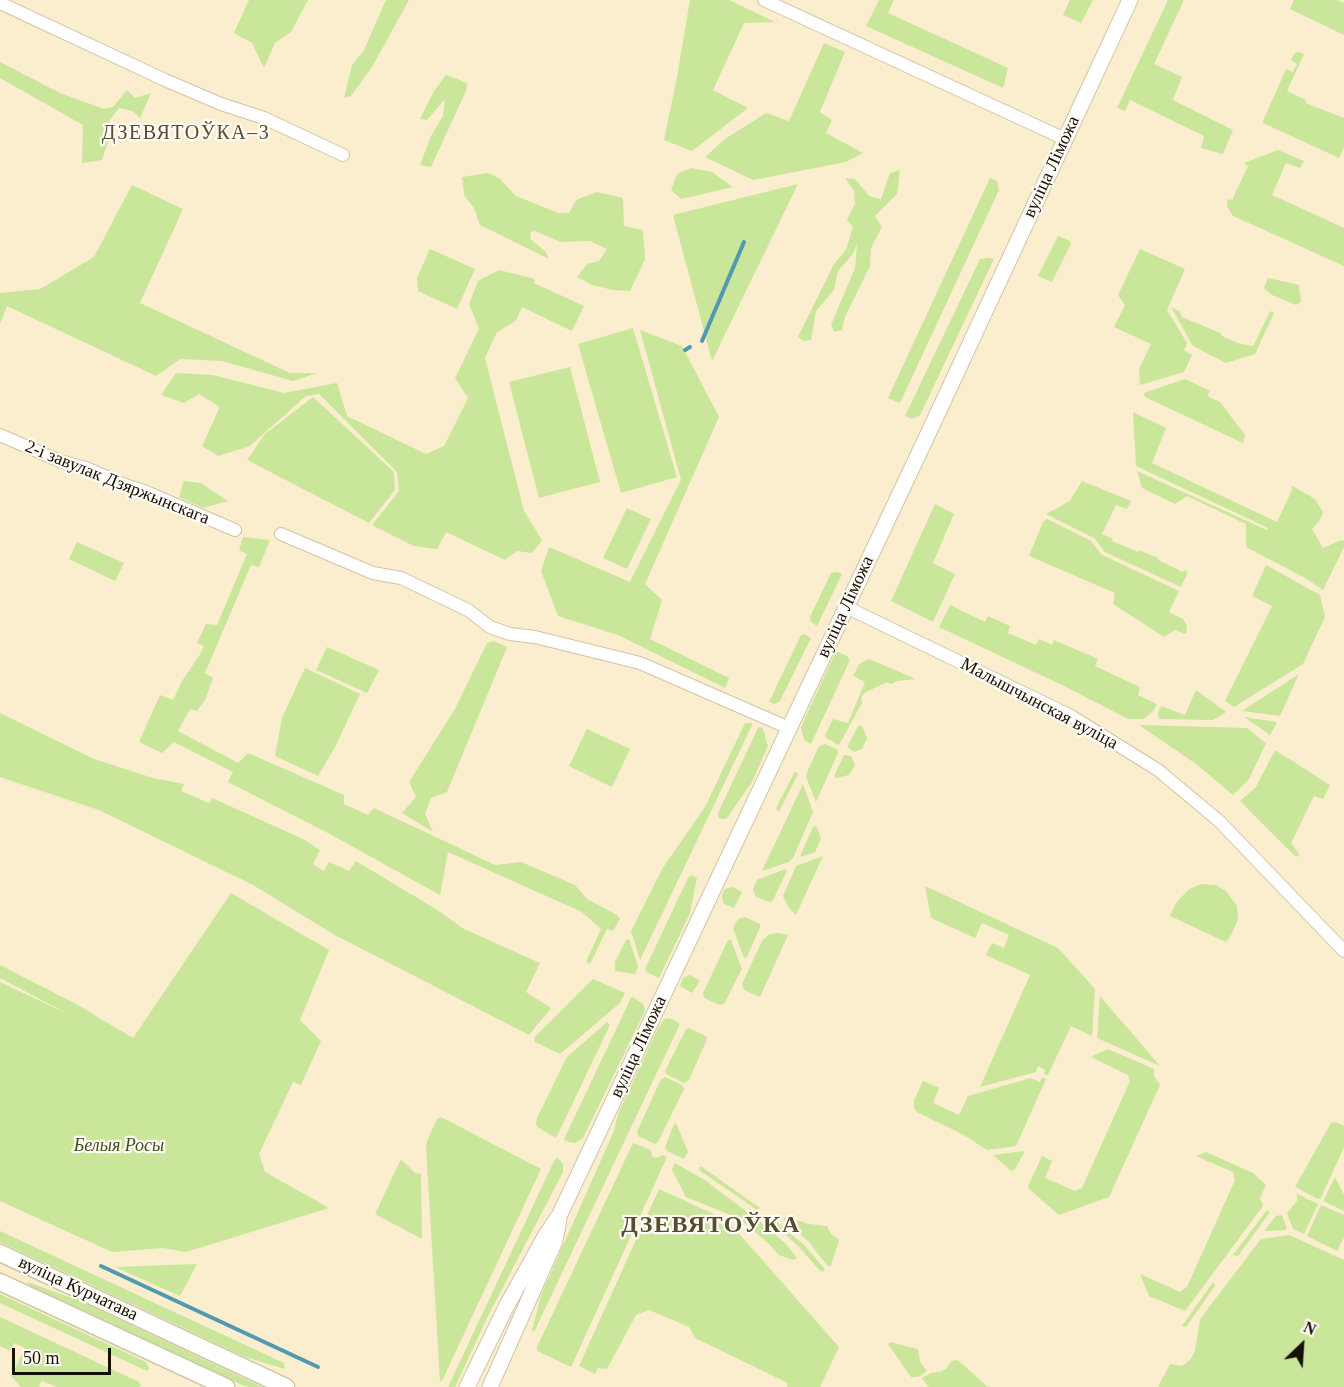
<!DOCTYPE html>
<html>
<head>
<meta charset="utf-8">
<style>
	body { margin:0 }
	#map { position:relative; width:1344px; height:1387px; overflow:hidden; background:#faeece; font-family:"Times New Roman",serif }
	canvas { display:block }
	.north { position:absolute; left:1272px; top:1315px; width:60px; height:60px; -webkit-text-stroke:4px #fefcf5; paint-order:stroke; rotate:25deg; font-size:16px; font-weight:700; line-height:24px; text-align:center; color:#161106 }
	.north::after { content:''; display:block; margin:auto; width:21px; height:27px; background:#161106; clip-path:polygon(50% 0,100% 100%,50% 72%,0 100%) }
	.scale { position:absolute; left:12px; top:1348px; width:99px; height:27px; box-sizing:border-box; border:3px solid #161106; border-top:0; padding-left:8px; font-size:18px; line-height:21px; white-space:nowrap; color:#161106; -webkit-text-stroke:4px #fefcf5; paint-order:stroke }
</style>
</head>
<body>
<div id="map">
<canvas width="1344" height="1387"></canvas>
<div class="north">N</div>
<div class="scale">50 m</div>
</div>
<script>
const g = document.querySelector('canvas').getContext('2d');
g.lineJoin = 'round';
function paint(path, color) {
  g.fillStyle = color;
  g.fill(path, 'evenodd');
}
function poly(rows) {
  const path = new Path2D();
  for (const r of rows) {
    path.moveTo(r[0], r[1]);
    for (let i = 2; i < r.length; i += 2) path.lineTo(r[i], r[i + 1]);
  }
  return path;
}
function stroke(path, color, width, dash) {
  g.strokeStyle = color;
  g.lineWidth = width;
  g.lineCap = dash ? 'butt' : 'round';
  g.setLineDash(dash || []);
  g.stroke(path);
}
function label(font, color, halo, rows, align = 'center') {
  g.font = font + ' "Times New Roman",serif';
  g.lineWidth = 4.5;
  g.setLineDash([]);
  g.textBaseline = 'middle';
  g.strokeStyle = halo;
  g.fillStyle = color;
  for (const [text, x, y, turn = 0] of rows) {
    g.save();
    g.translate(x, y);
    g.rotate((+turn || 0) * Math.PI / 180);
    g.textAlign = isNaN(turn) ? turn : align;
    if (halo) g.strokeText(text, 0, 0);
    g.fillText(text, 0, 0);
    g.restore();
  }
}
const green = poly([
	[249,0,308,0,291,32,275,43,264,68,252,43,234,33],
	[386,0,409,0,372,67,351,96,344,98,352,65,364,50],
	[690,0,729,0,775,22,744,23,713,90,748,108,692,151,664,140,677,77],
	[879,0,894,0,888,13,1008,68,1003,88,866,26],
	[1070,0,1093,0,1081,23,1063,15],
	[1168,0,1184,0,1154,64,1182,77,1173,100,1233,130,1223,154,1201,148,1204,136,1130,100,1125,111,1117,108],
	[1294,0,1338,0,1344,3,1344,35,1290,9],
	[824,43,845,52,820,112,832,120,826,133,863,153,846,162,753,180,705,157,725,139,766,113,789,121],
	[1298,52,1304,54,1287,91,1306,100,1305,103,1344,118,1344,147,1339,158,1263,123,1263,121,1286,69,1293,72,1297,64,1291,60,1295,53],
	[0,62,60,93,104,109,113,107,127,90,135,98,151,93,140,118,133,111,119,108,109,121,116,136,108,142,102,160,82,163,83,125,0,78],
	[446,75,467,83,466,91,431,167,420,165,431,136,443,116,445,99,427,120,420,119,434,91],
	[1278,150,1304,161,1300,168,1286,163,1272,195,1344,228,1344,266,1233,216,1227,206,1228,199,1232,200,1248,166,1244,163],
	[691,168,712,172,733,187,681,199,671,190,677,174],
	[900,170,897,194,875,216,882,227,871,248,870,266,845,317,842,330,834,332,831,325,855,268,857,244,853,254,838,271,834,290,816,311,811,340,804,341,798,337,834,264,846,250,853,227,847,220,855,204,854,191,845,178,855,179,869,196,881,199,890,173],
	[488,173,500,179,516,196,558,213,569,213,576,200,597,192,623,198,624,226,643,230,645,259,630,291,613,290,592,285,577,277,587,264,599,261,607,249,590,241,561,242,535,231,531,232,530,239,546,252,549,259,480,225,474,208,464,195,462,177],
	[990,178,997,181,999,190,900,403,888,398],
	[798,184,712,361,673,215],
	[132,185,183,209,140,303,290,373,317,373,293,381,222,361,180,359,156,376,7,306,0,324,0,293,40,289,94,257],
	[1058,236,1070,241,1071,244,1052,282,1038,276],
	[430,249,475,269,457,309,418,291,417,278],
	[1140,249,1185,269,1167,310,1187,343,1184,350,1192,355,1184,372,1140,385,1139,369,1151,344,1114,327,1125,305,1118,295],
	[989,258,994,259,920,415,912,419,905,416,980,259],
	[499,270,535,279,534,283,584,306,572,331,522,307,516,321,497,332,485,358,524,511,542,540,532,553,517,551,505,560,446,532,437,549,414,546,372,525,399,491,397,472,319,394,306,396,250,446,218,456,202,446,220,407,199,394,184,403,161,395,176,373,213,375,284,393,337,383,347,416,426,454,444,446,468,398,455,378,479,329,469,304,478,281],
	[1268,278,1299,285,1301,302,1296,305,1272,295,1264,288],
	[1171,307,1180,312,1182,317,1220,333,1222,336,1237,343,1252,346,1254,345,1270,311,1274,313,1255,354,1226,363,1193,346],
	[633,328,677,477,621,493,578,344],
	[640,330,682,346,719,417,645,584,662,600,650,639,729,678,725,688,618,635,558,616,541,571,549,547,630,582,681,480],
	[570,367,600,482,539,498,509,382],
	[1185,379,1210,391,1207,396,1220,402,1245,435,1243,443,1145,397,1144,393],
	[313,397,394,472,395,490,369,523,247,460,265,434],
	[1133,412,1166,428,1152,463,1277,522,1292,490,1291,485,1315,499,1323,512,1320,520,1312,529,1323,548,1342,540,1344,541,1344,547,1323,590,1307,579,1246,547,1246,524,1187,496,1175,504,1142,488,1137,471,1267,530,1268,528,1136,466],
	[184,481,201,483,228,501,203,508,179,497],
	[1082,481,1131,501,1127,509,1116,505,1102,534,1113,539,1112,541,1138,552,1139,550,1158,558,1158,560,1183,572,1184,570,1188,572,1181,587,1105,552,1094,538,1046,514,1070,501],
	[935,504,954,514,933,563,955,574,933,622,891,601],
	[627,508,651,519,627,569,603,558],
	[1047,519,1091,541,1102,555,1179,591,1169,612,1183,619,1187,626,1186,634,1175,630,1164,637,1113,604,1115,593,1029,556,1043,522],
	[243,537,270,540,259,567,251,565,205,673,213,678,205,700,197,711,190,709,178,731,238,763,248,753,344,795,344,804,368,815,374,808,495,865,521,862,575,885,587,899,617,915,620,919,613,931,607,929,590,964,586,962,601,929,582,912,448,852,440,895,326,832,228,782,233,772,174,742,162,753,139,742,160,695,173,700,182,681,199,656,204,646,197,643,206,624,217,625,247,554,239,550],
	[77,542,124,563,115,581,69,559],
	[1266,565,1320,595,1325,617,1303,664,1234,707,1225,701,1272,606,1252,596],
	[838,572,842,574,817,626,811,622,810,617,831,573],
	[950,605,985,622,988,616,1010,626,1008,633,1036,645,1039,639,1052,645,1054,640,1098,659,1095,666,1140,687,1138,695,1157,704,1153,711,1144,719,1128,719,1064,686,939,627],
	[804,634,811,638,780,701,775,704,769,702,801,635],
	[494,641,507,647,447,792,431,798,425,814,433,832,402,813,416,797,409,782,455,709,487,643],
	[327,647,379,670,367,693,316,670],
	[836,651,847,656,850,660,811,744,804,740,801,727],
	[869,659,916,679,897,681,891,684,887,682,864,693,861,698,862,703,839,745,826,738,825,735,833,719,848,723,865,682,853,676,859,664],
	[305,668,360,694,335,747,318,776,275,756,282,718],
	[1299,674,1280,716,1242,711],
	[1196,690,1226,712,1213,720,1159,719,1158,713,1161,706,1185,715],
	[0,713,94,759,153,778,184,784,181,791,209,803,212,798,305,840,320,850,313,864,324,871,329,862,349,871,356,861,439,911,462,928,540,963,526,992,551,1008,529,1035,333,934,253,885,99,810,0,777],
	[1244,717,1277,722,1270,735],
	[745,723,753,723,640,960,631,931,662,869,705,807],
	[1139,725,1247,728,1266,743,1249,779,1233,795,1196,764],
	[858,726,862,726,867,738,862,749,854,752,847,747],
	[760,727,763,729,768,746,752,782,727,818,723,819,719,818,718,813,758,728],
	[587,729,630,749,612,787,569,766],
	[825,744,838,750,838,753,816,802,806,777,807,772,819,746],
	[1275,750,1330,785,1323,799,1314,796,1291,843,1300,855,1296,857,1240,801,1256,787],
	[844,755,851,756,855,765,849,775,836,778,834,776],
	[795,771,798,774,779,812,776,808],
	[803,784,813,812,793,858,789,862,762,871],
	[816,826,821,838,815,852,801,857,800,856,813,827],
	[823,856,796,915,788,907,783,896,796,866],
	[785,869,787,871,773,900,770,902,756,897,753,889,757,880],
	[692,875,697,878,690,913,659,978,647,972,645,969,688,878],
	[1202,884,1216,885,1226,891,1237,906,1238,920,1231,935,1226,942,1170,916,1176,903,1189,889],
	[925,886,1058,948,1095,989,1092,1036,1071,1026,1048,1075,1044,1074,1045,1070,1038,1066,1036,1072,980,1087,1030,975,986,955,992,943,1004,948,1009,935,982,923,975,938,931,918],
	[733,887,742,892,734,908,723,903,722,895,725,889],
	[231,893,329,950,300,1020,321,1041,301,1085,293,1082,259,1154,265,1172,329,1208,186,1252,163,1248,112,1252,0,1201,0,982,70,1015,0,978,0,965,76,1004,133,1038],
	[745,917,760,924,760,927,747,957,744,958,733,928,738,919],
	[778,933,788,935,760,997,744,990,742,984,762,941,769,934],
	[629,939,638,966,635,974,615,971,615,962,626,940],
	[728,940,731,940,742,969,724,1004,720,1005,704,998,703,993],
	[689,975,700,980,692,993,680,986,683,978],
	[593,979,625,993,620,1003,560,1054,535,1042,534,1038],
	[1100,996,1160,1066,1097,1038],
	[633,997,643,1004,645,1011,583,1138,575,1143,565,1141,564,1139,631,998],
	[670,1018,680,1024,534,1332,532,1331,541,1295,614,1131,618,1114,658,1028,664,1019],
	[607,1022,610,1025,556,1138,539,1128,536,1124,537,1118,567,1057],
	[689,1028,706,1036,707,1039,689,1080,684,1083,666,1074,665,1071,686,1029],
	[1108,1049,1154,1069,1154,1076,1160,1085,1109,1197,1059,1215,1029,1189,1028,1186,1042,1156,1052,1161,1045,1178,1075,1191,1082,1188,1130,1081,1128,1075,1091,1057],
	[665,1077,682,1085,684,1089,658,1142,655,1144,638,1136,637,1132,661,1079],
	[1042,1077,1046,1079,1016,1146,987,1150,964,1135,917,1112,914,1108,914,1100,923,1081,939,1088,933,1103,959,1115,968,1096,1031,1078,1040,1082],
	[441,1117,541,1169,442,1381,440,1381,426,1147,427,1141,437,1119],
	[1336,1122,1344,1126,1344,1147,1321,1198,1318,1199,1295,1187,1331,1123],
	[676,1123,688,1152,684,1159,667,1151,665,1147,674,1124],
	[633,1143,651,1150,652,1157,656,1158,663,1155,667,1157,571,1367,537,1351,537,1347],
	[1025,1151,1015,1169,1011,1171,993,1155],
	[1206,1152,1253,1173,1266,1185,1260,1198,1263,1206,1185,1311,1149,1296,1140,1274,1180,1292,1187,1287,1235,1180,1233,1172,1196,1156],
	[558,1158,563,1164,563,1172,488,1316,455,1387,448,1387,555,1159],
	[401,1159,415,1173,421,1174,422,1239,375,1214],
	[675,1163,706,1181,763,1224,787,1245,797,1258,793,1260,779,1255,768,1243,740,1219,686,1197,672,1170],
	[700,1167,702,1167,760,1208,757,1210,699,1170],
	[1335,1177,1344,1195,1344,1211,1323,1201],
	[659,1189,727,1220,839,1347,820,1387,787,1387,788,1383,695,1338,689,1327,649,1310,636,1315,607,1369,598,1368,595,1374,579,1366],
	[1297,1194,1318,1204,1304,1234,1293,1229,1287,1213,1297,1201],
	[1321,1205,1344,1215,1344,1237,1337,1251,1307,1236],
	[1267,1210,1270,1212,1238,1256,1233,1255],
	[1282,1215,1287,1229,1285,1230,1264,1231,1276,1216],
	[787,1217,809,1224,827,1226,831,1234,839,1240,831,1266,828,1266,807,1240,784,1220,784,1218],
	[777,1222,803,1244,825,1269,824,1271,821,1272,800,1248,775,1225],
	[0,1231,284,1363,285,1369,245,1357,0,1242],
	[1289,1235,1344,1260,1344,1387,1158,1387,1170,1364,1182,1366,1190,1360,1195,1351,1200,1319,1261,1239],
	[197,1264,180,1296,115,1267],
	[28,1282,80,1301,262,1387,249,1387,240,1384,27,1285],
	[1213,1282,1215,1286,1186,1327,1182,1326],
	[0,1294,146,1362,149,1368,147,1371,0,1303],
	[0,1317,139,1382,141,1385,139,1387,57,1387,42,1381,38,1387,21,1387,11,1376,25,1348,14,1343,10,1351,0,1346],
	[890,1342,918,1349,920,1362,927,1371,918,1377,911,1377,888,1344],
	[957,1360,961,1363,988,1387,929,1387,923,1380,922,1378,931,1373,940,1372,946,1369,952,1361]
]);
const stream = poly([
	[702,341,744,242],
	[685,350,690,347],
	[101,1266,318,1367]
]);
const minor = poly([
	[764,0,1065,139],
	[0,3,165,80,221,104,264,118,343,155],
	[0,435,60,461,86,468,125,485,144,491,235,530],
	[281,534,373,573,401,578,468,610,490,627,510,634,535,637,640,663,789,728],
	[846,607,1071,716,1158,770,1219,821,1344,951]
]);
const tertiary = poly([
	[467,1387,506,1307,546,1235,560,1214,928,434,1130,0],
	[490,1387,555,1241,559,1219]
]);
const secondary = poly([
	[0,1253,286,1387],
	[0,1282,226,1387]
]);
const streetNames = [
	["вуліца Ліможа",1052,167,-65],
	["2-і завулак Дзяржынскага",117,483,22],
	["вуліца Ліможа",846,607,-65],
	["Малышчынская вуліца",1039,704,28],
	["вуліца Ліможа",639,1047,-65],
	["вуліца Курчатава",78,1289,25]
];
const parkNames = [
	["Белыя Росы",119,1146]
];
const neighbourhoodNames = [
	["ДЗЕВЯТОЎКА–3",186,134]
];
const districtNames = [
	["ДЗЕВЯТОЎКА",711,1226]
];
paint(green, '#c9e69b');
stroke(stream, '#5199b1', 4);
stroke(minor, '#d0c5a5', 14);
stroke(tertiary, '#d0c5a5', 17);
stroke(secondary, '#d0c5a5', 19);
stroke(minor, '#fff', 12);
stroke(tertiary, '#fff', 15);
stroke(secondary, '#fff', 16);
label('18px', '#161106', '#fefcf5', streetNames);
label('italic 18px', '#3c4f16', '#fefcf5', parkNames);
g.letterSpacing = '1.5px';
label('20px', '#564c30', '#fefcf5', neighbourhoodNames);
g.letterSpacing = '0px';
g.letterSpacing = '1.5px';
label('bold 24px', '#564c30', '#fefcf5', districtNames);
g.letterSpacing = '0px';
</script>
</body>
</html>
